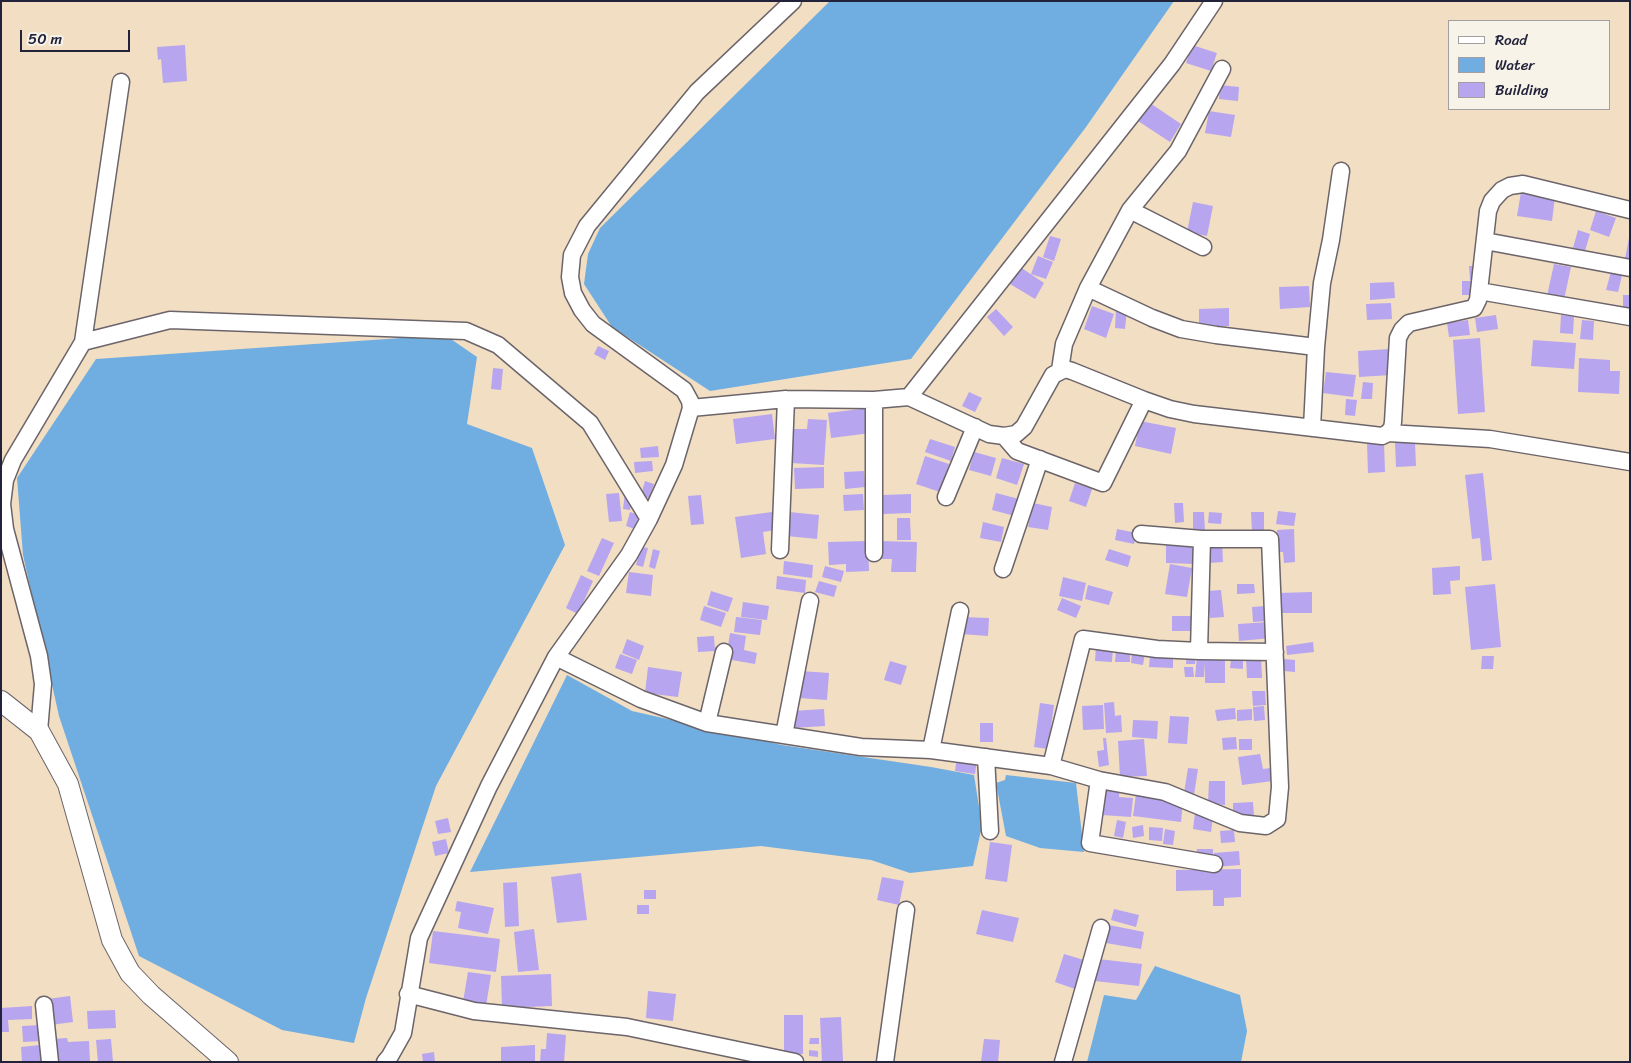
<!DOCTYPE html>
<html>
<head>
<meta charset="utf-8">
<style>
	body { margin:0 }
	#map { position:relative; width:1631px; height:1063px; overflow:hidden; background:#f2dec2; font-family:Sriracha,sans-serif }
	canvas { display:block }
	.frame { position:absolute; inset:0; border:2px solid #22223b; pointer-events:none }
	.legend { position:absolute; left:1448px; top:20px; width:162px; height:90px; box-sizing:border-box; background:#f7f3e8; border:1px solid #a29fa3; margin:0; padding:6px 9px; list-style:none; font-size:15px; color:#22223b }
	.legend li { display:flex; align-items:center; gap:10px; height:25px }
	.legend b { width:25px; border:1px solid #a29fa3 }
	.scale { position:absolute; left:20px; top:30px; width:110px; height:22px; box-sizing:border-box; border:2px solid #22223b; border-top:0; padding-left:6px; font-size:15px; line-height:18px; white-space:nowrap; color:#22223b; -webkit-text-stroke:4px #f7f3e8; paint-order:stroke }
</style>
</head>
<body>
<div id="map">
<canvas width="1631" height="1063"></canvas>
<div class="frame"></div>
<ul class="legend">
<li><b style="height:6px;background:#fff"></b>Road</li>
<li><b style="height:14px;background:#70aee2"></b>Water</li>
<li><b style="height:14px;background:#b7a5ef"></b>Building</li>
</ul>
<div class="scale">50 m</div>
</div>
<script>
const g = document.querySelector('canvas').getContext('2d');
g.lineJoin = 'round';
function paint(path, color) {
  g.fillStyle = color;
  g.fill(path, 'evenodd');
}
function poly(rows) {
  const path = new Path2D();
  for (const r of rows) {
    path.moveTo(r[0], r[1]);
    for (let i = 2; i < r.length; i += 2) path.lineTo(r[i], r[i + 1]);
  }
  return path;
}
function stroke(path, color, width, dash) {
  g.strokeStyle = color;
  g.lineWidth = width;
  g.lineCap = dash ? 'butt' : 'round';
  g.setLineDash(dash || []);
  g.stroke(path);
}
const water = poly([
	[830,1,1174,1,1086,127,911,359,710,391,612,327,584,284,588,254,600,228],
	[445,335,477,357,467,424,532,448,565,545,436,786,366,998,354,1043,282,1030,139,956,59,716,23,555,17,478,96,359],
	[567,675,632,711,782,745,931,767,974,775,982,826,973,866,910,873,871,860,761,846,470,872],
	[1006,775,1076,783,1084,852,1040,848,1006,836,996,783,1005,780],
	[1155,966,1240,995,1247,1031,1241,1062,1087,1062,1104,995,1136,1000]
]);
const building = poly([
	[185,45,187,81,163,83,161,59,158,60,157,47],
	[1192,45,1217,53,1211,71,1186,63],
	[1220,85,1239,87,1238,101,1219,99],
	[1147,101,1181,124,1170,142,1135,119],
	[1209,111,1235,115,1231,137,1205,133],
	[1521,192,1555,197,1552,221,1517,216],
	[1193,202,1213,206,1207,236,1187,232],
	[1596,211,1616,218,1609,237,1590,230],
	[1578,230,1590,234,1585,251,1573,248],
	[1050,236,1061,239,1054,261,1043,257],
	[1629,238,1630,238,1630,260,1625,259],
	[1038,256,1053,262,1046,279,1031,274],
	[1554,264,1571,267,1564,300,1547,296],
	[1469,266,1480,266,1480,280,1470,280],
	[1020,267,1044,283,1035,299,1010,284],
	[1612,268,1623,271,1618,292,1606,290],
	[1462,281,1472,281,1472,295,1462,295],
	[1394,282,1395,298,1370,300,1370,283],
	[1309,286,1310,307,1280,309,1279,287],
	[1623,295,1630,295,1630,313,1623,313],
	[1391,303,1392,319,1367,320,1366,304],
	[1092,306,1114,314,1106,338,1084,329],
	[1229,308,1229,326,1199,327,1199,309],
	[996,309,1013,327,1004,336,987,317],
	[1116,309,1127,310,1125,329,1115,328],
	[1496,315,1498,329,1477,332,1475,318],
	[1561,315,1574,316,1573,334,1560,333],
	[1468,320,1470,335,1449,337,1447,323],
	[1582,320,1594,321,1593,340,1580,339],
	[1480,338,1485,412,1458,414,1453,340],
	[1533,340,1576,343,1574,369,1531,366],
	[598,346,609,351,605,360,594,354],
	[1390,349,1391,375,1359,377,1358,351],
	[1579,358,1610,360,1610,371,1620,371,1619,394,1578,392],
	[493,368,503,369,501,390,491,389],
	[1326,372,1356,375,1353,397,1323,393],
	[1363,382,1373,383,1372,399,1361,399],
	[969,392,982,398,975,412,962,406],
	[1346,399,1357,400,1355,416,1345,415],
	[868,408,871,433,831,438,828,413],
	[772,414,775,439,736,444,733,419],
	[808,419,827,420,824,465,791,463,794,429,807,429],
	[1140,421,1176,428,1171,454,1135,446],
	[930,439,955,447,951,461,925,452],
	[1384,442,1385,472,1368,473,1367,443],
	[1395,442,1415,442,1416,466,1396,467],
	[658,446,659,457,641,458,640,448],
	[974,452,996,458,991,476,969,470],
	[925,456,949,464,940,492,916,484],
	[1002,458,1024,464,1017,485,996,478],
	[652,461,653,471,635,473,634,462],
	[824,467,824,488,795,489,794,468],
	[864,471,865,487,845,489,844,472],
	[1483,473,1492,560,1482,561,1480,538,1472,539,1465,475],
	[645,481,654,484,649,498,641,495],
	[1075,483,1092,489,1086,507,1069,501],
	[619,493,622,521,609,522,606,494],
	[625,493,633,495,630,510,623,509],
	[996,493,1019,499,1015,516,992,510],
	[863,494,864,510,844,511,843,495],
	[911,494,911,513,883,514,883,495],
	[701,495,704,524,691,525,688,496],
	[1033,503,1052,507,1048,530,1028,527],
	[1174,503,1183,503,1184,522,1175,523],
	[1278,511,1296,513,1294,526,1276,524],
	[630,512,639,515,635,529,626,526],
	[772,512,775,530,763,532,766,554,741,558,735,517],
	[789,512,819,515,817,539,787,536],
	[1193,512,1204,512,1205,533,1193,533],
	[1209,512,1222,513,1221,524,1208,523],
	[1251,512,1264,512,1264,532,1252,532],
	[897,518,910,518,911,540,897,540],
	[983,522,1004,527,1001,542,980,538],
	[1117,529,1137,533,1134,544,1115,540],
	[1294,529,1295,562,1284,563,1283,552,1278,552,1277,530],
	[602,538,614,543,599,576,587,571],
	[1222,540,1223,562,1209,563,1208,541],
	[868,541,869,571,846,572,846,564,829,565,828,542],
	[879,541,917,542,916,572,891,572,892,559,878,559],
	[1166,542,1197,543,1196,564,1166,563],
	[641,547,648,548,643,567,636,565],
	[653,549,660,551,655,569,649,567],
	[1109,549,1131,556,1128,567,1105,560],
	[784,561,813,565,812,578,783,574],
	[1170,564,1192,568,1187,597,1165,594],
	[825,566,844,571,841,582,822,577],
	[1460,566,1460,580,1450,581,1451,594,1433,595,1432,568],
	[629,572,653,575,651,596,626,593],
	[581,575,593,581,578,614,566,608],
	[777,576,806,580,805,593,776,589],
	[1063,577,1086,583,1082,601,1059,596],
	[819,581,837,586,834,597,815,592],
	[1237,584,1254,584,1255,593,1237,594],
	[1495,584,1501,647,1471,650,1465,587],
	[1088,585,1113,592,1109,605,1085,599],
	[1221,590,1224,617,1210,618,1207,591],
	[711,591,733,598,728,612,707,605],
	[1312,592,1312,613,1280,613,1279,593],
	[1062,598,1081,606,1076,618,1057,610],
	[743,602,769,606,767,620,741,617],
	[704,606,726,613,721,627,700,620],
	[1266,606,1267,621,1253,622,1252,607],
	[1172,616,1194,616,1194,631,1172,631],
	[736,617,762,620,760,635,734,632],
	[963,617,989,618,988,636,961,634],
	[1270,622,1271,638,1239,641,1238,624],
	[730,633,746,636,744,650,757,653,755,664,726,659],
	[714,636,715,651,698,652,697,637],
	[627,639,644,646,639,660,622,653],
	[1313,642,1314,652,1287,655,1286,646],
	[1096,646,1113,647,1112,662,1095,661],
	[1116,649,1130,649,1130,662,1115,662],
	[1132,652,1145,653,1143,665,1131,663],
	[1187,652,1196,653,1195,664,1186,664],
	[620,654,637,660,632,674,615,668],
	[1150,656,1173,658,1173,668,1149,667],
	[1197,656,1225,657,1225,683,1205,683,1205,662,1204,677,1195,677],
	[1482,656,1494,656,1493,669,1481,669],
	[1261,657,1262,678,1247,678,1246,658],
	[1231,659,1243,660,1243,669,1230,668],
	[1284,659,1295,660,1295,672,1284,671],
	[890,661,907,666,901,685,884,680],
	[648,667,682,672,678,697,645,693],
	[1184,667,1193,667,1194,677,1185,677],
	[801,671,829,673,827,700,799,698],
	[1252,691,1265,691,1266,705,1253,706],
	[1114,702,1115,716,1121,715,1122,732,1106,733,1104,703],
	[1040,703,1054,705,1048,749,1034,747],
	[1103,705,1104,729,1083,730,1082,706],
	[1264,706,1265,720,1254,721,1253,707],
	[1235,708,1236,719,1217,721,1215,710],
	[824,709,825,726,793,728,792,711],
	[1252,709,1252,720,1237,721,1237,710],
	[1170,716,1189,717,1187,744,1168,743],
	[1133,720,1158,721,1157,739,1132,737],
	[980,723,993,723,993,742,980,742],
	[1236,737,1237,749,1223,750,1222,738],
	[1103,738,1106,738,1109,765,1099,767,1097,751,1104,750],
	[1144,739,1147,776,1120,777,1118,741],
	[1239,739,1252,739,1252,750,1239,750],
	[1260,754,1263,769,1271,768,1273,781,1242,785,1238,757],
	[957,757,977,760,975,774,955,771],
	[1188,768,1198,769,1194,795,1184,793],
	[1209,781,1225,781,1225,805,1208,804],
	[1105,785,1120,786,1119,797,1133,798,1131,817,1102,815],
	[1136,794,1183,801,1181,822,1133,816],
	[1253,802,1254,816,1233,817,1233,803],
	[1195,813,1213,816,1211,832,1193,829],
	[448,818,451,832,438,834,435,821],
	[1117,820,1126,822,1123,838,1114,836],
	[1143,825,1144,836,1133,838,1132,827],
	[1149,827,1163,828,1162,841,1149,840],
	[1165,829,1175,831,1173,845,1163,844],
	[1234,830,1235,842,1221,843,1220,831],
	[446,839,449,853,435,856,432,842],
	[990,842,1012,845,1007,882,985,879],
	[1197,849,1213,849,1213,867,1196,866],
	[1239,851,1240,865,1215,867,1214,853],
	[1241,869,1241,897,1224,898,1224,906,1213,906,1213,890,1176,891,1176,870],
	[581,873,587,920,557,923,551,877],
	[882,877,904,881,899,905,877,900],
	[517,882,519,926,505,927,503,883],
	[644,890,656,890,656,899,644,899],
	[457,901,494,908,488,934,458,928,461,912,455,911],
	[637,905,649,905,649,914,637,914],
	[1114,909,1139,915,1136,927,1111,920],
	[982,910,1019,918,1013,942,976,934],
	[1109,925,1144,932,1141,949,1106,943],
	[534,929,539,970,518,972,514,932],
	[433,931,500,939,496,972,429,963],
	[1064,954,1084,960,1075,989,1055,982],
	[1098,959,1142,964,1139,986,1095,981],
	[468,972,491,975,486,1006,463,1002],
	[551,974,552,1006,502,1008,501,976],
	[648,991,676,994,673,1021,646,1018],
	[70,996,73,1022,50,1025,47,999],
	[32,1006,32,1019,8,1020,9,1032,1,1032,1,1008],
	[115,1010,116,1028,88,1029,87,1011],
	[784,1015,803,1015,803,1054,784,1054],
	[841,1017,843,1061,822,1062,820,1018],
	[42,1025,42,1041,23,1042,22,1026],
	[547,1033,566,1035,564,1062,540,1062,541,1049,546,1049],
	[67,1038,68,1042,89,1041,90,1062,55,1062,53,1039],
	[810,1038,819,1038,819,1044,809,1044],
	[111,1039,113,1062,98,1062,96,1040],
	[984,1039,1000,1040,998,1062,981,1062],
	[40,1045,42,1062,22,1062,21,1047],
	[535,1045,535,1062,501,1062,501,1047],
	[809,1050,818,1051,818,1057,809,1056],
	[434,1052,435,1062,423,1062,422,1054]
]);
const minor = poly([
	[1130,210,1203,247],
	[1485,241,1630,268],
	[1088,288,1152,318,1181,329,1216,335,1316,347],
	[1479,291,1630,317],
	[83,342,170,320,466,331,498,345,590,423,649,519],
	[1060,370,1064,344,1088,288,1130,210,1178,151,1222,69],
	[909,397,1172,64,1214,1],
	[874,400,874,553],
	[691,408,786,399,874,400,909,397,989,434,1004,436,1016,434,1024,427,1053,375,1065,369,1072,371,1144,400,1170,409,1194,414,1382,436,1388,433,1392,428,1393,422,1398,338,1402,330,1409,323,1474,308,1478,300,1488,211,1492,201,1502,190,1510,186,1523,184,1630,210],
	[1312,428,1316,347,1322,283,1331,240,1341,171],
	[1388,433,1490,439,1630,462],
	[1004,436,1017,451,1103,483,1144,400],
	[946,497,975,427],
	[780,550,786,399],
	[1003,569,1040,459],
	[1199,651,1202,539],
	[556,657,641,699,707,723,861,747,931,750,1051,766,1083,639,1157,649,1199,651,1275,652],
	[707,723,724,652],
	[39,731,43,684,39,656,5,529,2,504,5,480,13,460,83,342,121,82],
	[784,735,810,601],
	[931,750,960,611],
	[986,757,990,831],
	[1051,766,1099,780,1165,792,1240,823,1266,826,1277,819,1280,787,1270,539,1202,539,1141,534],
	[1099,780,1090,843,1214,864],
	[408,994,474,1011,627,1027,795,1062],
	[44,1005,50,1062],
	[385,1062,390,1056,403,1033,419,938,489,786,556,657,629,555,649,519,674,465,691,408,690,401,684,390,593,324,582,310,573,293,570,277,572,255,587,226,697,92,793,1],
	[885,1062,906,910],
	[1063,1062,1101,928]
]);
const major = poly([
	[1,701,39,731,68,784,112,940,130,973,151,995,228,1062]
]);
paint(water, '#70aee2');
paint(building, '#b7a5ef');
stroke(minor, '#6b646a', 19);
stroke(major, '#6b646a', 22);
stroke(minor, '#fff', 16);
stroke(major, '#fff', 20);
</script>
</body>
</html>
